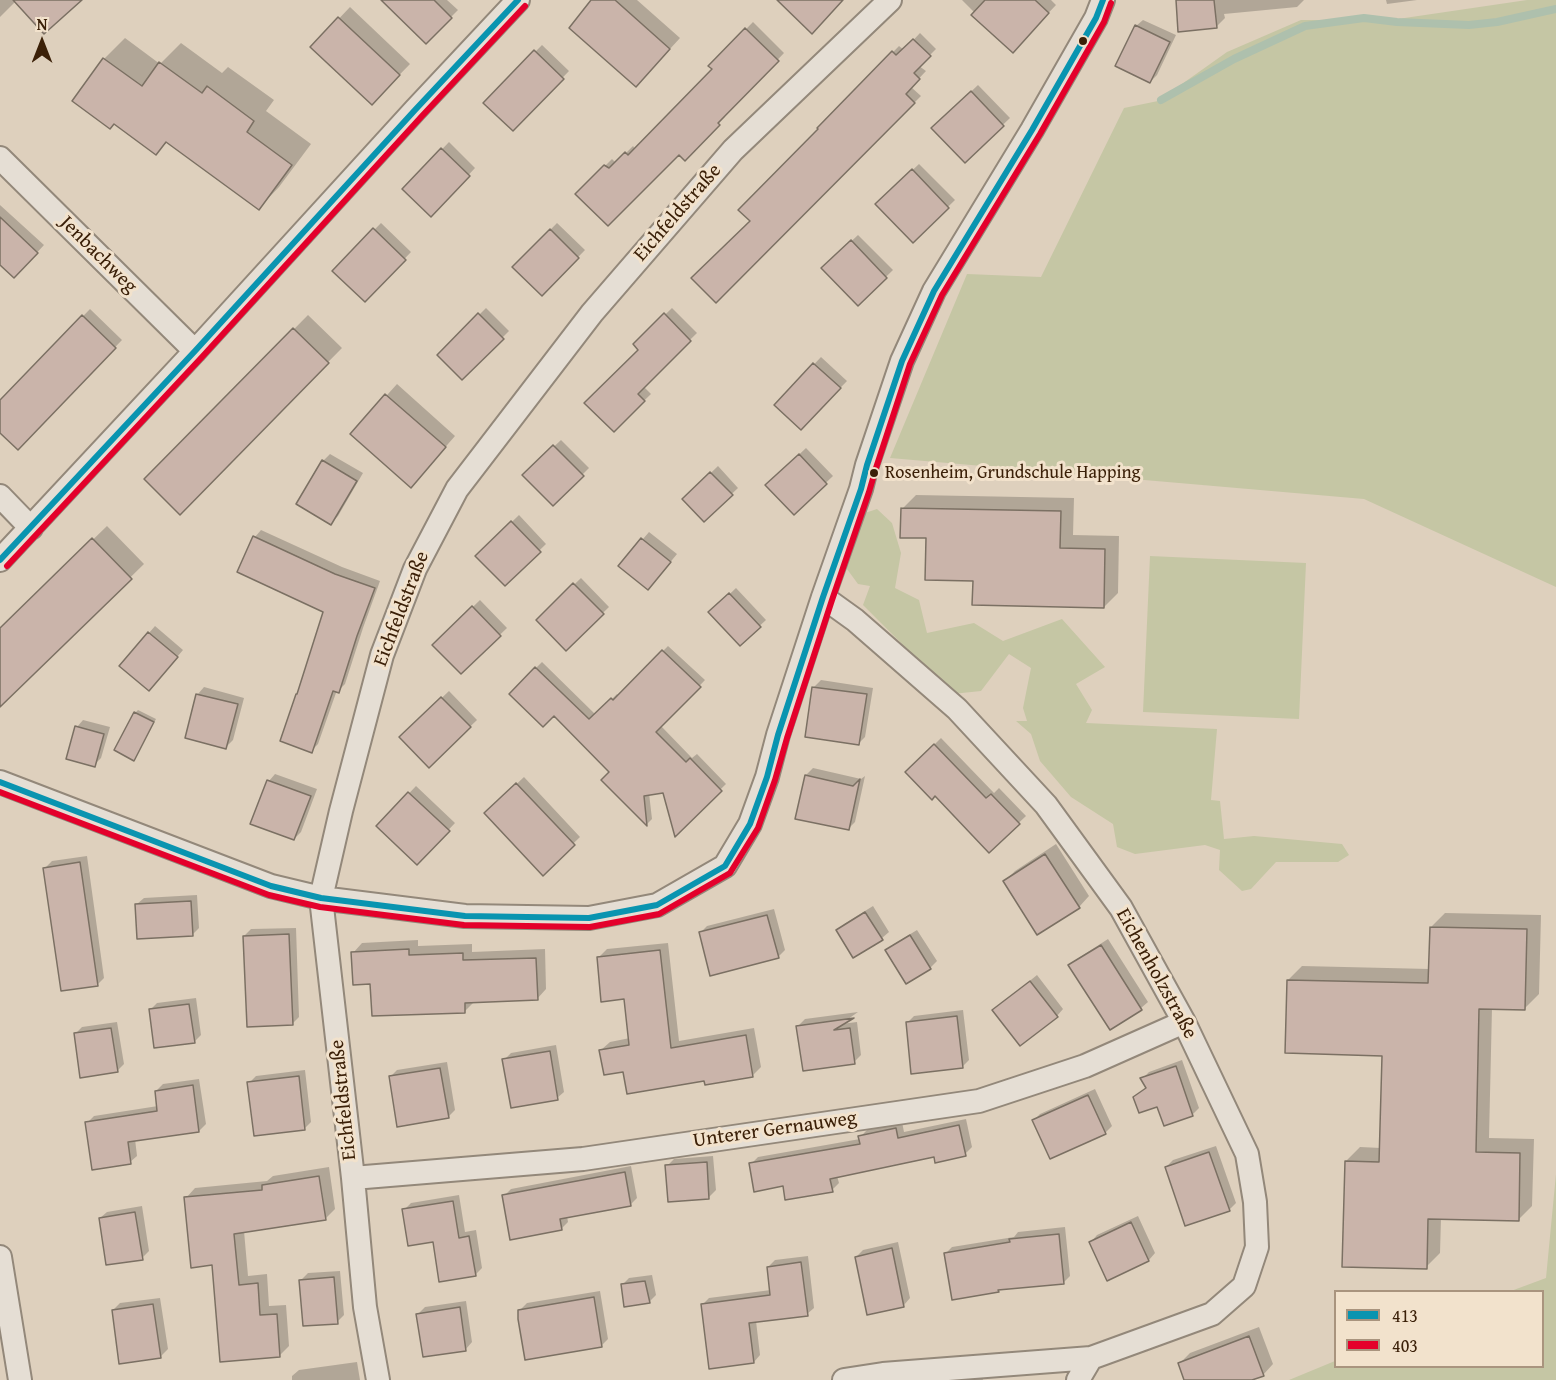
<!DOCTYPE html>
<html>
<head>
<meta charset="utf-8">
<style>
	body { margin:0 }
	#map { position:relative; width:1556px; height:1380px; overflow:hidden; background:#ded0bd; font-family:"Gentium Book Plus",serif }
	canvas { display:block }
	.legend { position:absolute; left:1334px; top:1290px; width:210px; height:78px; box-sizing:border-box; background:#f2e2cc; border:2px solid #a9947e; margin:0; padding:8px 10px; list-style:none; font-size:18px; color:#3b2008 }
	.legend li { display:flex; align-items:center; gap:12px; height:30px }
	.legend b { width:30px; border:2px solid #a9947e }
	.north { position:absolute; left:12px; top:12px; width:60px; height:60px; -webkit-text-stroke:4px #f2e2cc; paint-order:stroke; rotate:0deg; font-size:16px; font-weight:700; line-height:24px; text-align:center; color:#3b2008 }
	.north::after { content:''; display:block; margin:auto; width:21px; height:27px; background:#3b2008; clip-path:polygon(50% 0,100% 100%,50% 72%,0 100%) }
</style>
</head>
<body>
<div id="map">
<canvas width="1556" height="1380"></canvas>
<ul class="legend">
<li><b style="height:8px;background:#0994b0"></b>413</li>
<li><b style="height:8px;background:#e4002b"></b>403</li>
</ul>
<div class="north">N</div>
</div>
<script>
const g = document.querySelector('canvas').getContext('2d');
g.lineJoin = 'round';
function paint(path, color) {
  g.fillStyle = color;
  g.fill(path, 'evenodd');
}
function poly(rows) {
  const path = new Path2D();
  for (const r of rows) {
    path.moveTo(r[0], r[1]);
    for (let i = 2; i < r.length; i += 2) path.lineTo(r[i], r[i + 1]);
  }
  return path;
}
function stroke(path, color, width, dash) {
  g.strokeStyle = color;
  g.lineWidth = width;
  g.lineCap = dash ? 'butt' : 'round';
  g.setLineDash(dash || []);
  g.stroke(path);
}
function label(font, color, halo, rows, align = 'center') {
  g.font = font + ' "Gentium Book Plus",serif';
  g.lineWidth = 6;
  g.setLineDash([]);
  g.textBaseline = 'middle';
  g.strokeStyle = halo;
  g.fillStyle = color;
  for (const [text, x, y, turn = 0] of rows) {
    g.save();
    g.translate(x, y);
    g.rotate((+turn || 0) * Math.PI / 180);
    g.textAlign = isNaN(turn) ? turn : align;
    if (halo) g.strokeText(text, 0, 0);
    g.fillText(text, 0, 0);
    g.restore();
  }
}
const green = poly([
	[1527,0,1556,0,1556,587,1364,499,890,458,967,274,1041,277,1124,108,1158,101,1227,52,1301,20,1391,20],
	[877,509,892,523,901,553,895,588,919,600,927,633,974,623,1003,641,1062,619,1105,667,1076,684,1092,710,1086,723,1217,729,1211,800,1220,801,1224,839,1254,836,1342,844,1349,855,1338,862,1276,862,1251,889,1242,891,1219,870,1220,850,1205,845,1135,854,1117,847,1113,824,1071,797,1040,761,1031,734,1016,721,1027,721,1023,708,1031,668,1009,654,981,691,952,694,863,605,870,586,858,584,844,565,862,514],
	[1150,556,1306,563,1299,719,1143,712],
	[1556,1174,1556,1380,1289,1380,1335,1361,1336,1366,1542,1366,1542,1292,1511,1291,1546,1278]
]);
const shadow = poly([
	[0,0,80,0,16,1,0,17],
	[389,0,447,0,458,10,426,42],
	[593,0,637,0,680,38,647,74],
	[962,0,1051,0,1056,5,1020,43,975,13],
	[1177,0,1304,0,1297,7,1224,14,1225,18,1216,27],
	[1386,0,1417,0,1387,4],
	[350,7,410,64,372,103,312,47],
	[1143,20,1176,35,1157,75,1150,82,1136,26],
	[753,22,784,53,724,116,725,117,685,159,679,153,577,194,612,159,616,163,633,146,636,150,715,69,711,65],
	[920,33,936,49,919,66,926,71,911,87,921,96,716,301,819,128,899,46,904,50],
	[125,38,160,64,181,43,222,73,228,67,274,100,266,111,311,144,279,187,259,208,168,141,156,153,114,123,74,100,104,59],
	[542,45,569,71,513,129,485,103],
	[978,85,1010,118,965,161,933,128],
	[449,142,475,168,431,215,404,189],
	[919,164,955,200,913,241,877,204],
	[0,205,44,245,21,270,0,263],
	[381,223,411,252,365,300,334,271],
	[557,223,585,250,542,294,514,267],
	[858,235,893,270,858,304,823,268],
	[486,308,509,331,462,378,439,355],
	[672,308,697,333,643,386,651,394,614,430,640,350,635,344],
	[90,309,122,340,18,448,0,431,0,402],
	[308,315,342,348,180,512,146,479],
	[821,357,847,381,801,428,776,405],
	[397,384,455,436,421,475,352,434],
	[561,440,589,468,553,504,524,475],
	[806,448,833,476,794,513,767,485],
	[330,454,363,473,338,516,331,523,323,461],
	[718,466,738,488,704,520,684,499],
	[916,495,1074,498,1073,535,1119,536,1118,593,1104,607,974,579,928,537,902,509],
	[519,515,546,544,505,584,477,556],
	[107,526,144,564,0,705,0,630],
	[261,530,342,567,380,581,363,628,345,684,338,691,337,690,318,744,311,751,325,612,239,571,255,537],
	[649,532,677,554,654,582,620,566],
	[581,578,609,607,566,649,538,620],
	[736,588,766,620,740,644,710,613],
	[480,600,507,628,461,672,434,645],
	[155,626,183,650,155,683,149,633],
	[668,646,705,680,661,726,692,758,697,754,726,784,675,834,664,791,649,793,652,819,647,824,603,780,611,772,554,714,511,693,542,662,596,715,617,694,619,696],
	[821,680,873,688,865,737,858,744,814,687],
	[204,687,244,698,233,740,226,747,186,737,198,694],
	[449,691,477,720,429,766,401,737],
	[138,710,156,719,136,756,135,713],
	[83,720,110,727,101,758,94,765,77,727],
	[941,738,994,793,999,788,1026,816,989,851,935,794,907,772],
	[813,768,861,779,865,776,855,822,848,829,797,818,806,775],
	[275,774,317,789,301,832,294,839,269,781],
	[524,777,580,837,543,873,486,813],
	[416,786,455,823,417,863,378,826],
	[1056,844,1089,896,1079,907,1005,881,1015,871],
	[87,856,104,978,97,985,45,868,52,861],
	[197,895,199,928,192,935,137,904,144,898],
	[873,906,889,932,882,938,854,956,838,931,844,924],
	[774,909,785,950,778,957,700,933,707,926],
	[1445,913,1541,915,1539,994,1525,1008,1492,1008,1489,1138,1534,1139,1532,1206,1518,1220,1441,1218,1440,1253,1426,1267,1346,1161,1360,1147,1381,1148,1383,1054,1288,980,1302,966,1430,969,1431,927],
	[296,928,299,1017,292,1024,244,936,251,929],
	[917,930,937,961,930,968,887,951,894,944],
	[1108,939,1148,1002,1141,1008,1111,1028,1070,965,1077,959],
	[418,940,418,946,472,944,472,952,545,949,546,989,537,999,474,1002,465,1011,371,982,353,953,362,943],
	[668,943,679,1041,754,1028,761,1067,752,1076,705,1080,625,1071,601,1050,610,1042,630,1038,625,998,598,958,607,949],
	[1037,975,1063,1009,1057,1016,994,1010],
	[196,998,201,1035,194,1042,151,1009,157,1003],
	[963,1010,969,1060,962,1067,907,1023,914,1016],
	[858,1012,841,1024,857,1022,861,1055,854,1062,798,1026,805,1019],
	[117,1022,124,1064,117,1071,75,1034,82,1027],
	[556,1045,564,1092,557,1098,504,1060,511,1053],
	[1182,1060,1199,1108,1192,1115,1135,1098,1147,1087,1142,1079,1149,1072],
	[447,1062,455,1110,448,1117,390,1077,397,1070],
	[305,1070,311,1122,304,1129,249,1083,256,1076],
	[199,1079,206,1124,199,1131,135,1139,137,1156,130,1162,87,1123,94,1116,158,1106,156,1091,163,1084],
	[1095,1089,1112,1126,1105,1133,1033,1121,1040,1114],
	[966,1119,972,1147,965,1154,935,1155,837,1176,839,1183,832,1190,784,1185,751,1164,758,1157,860,1139,860,1137,867,1130,902,1122,904,1132],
	[1216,1146,1236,1203,1229,1210,1166,1167,1173,1160],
	[713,1156,716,1190,709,1197,667,1166,674,1159],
	[631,1166,637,1198,630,1205,567,1216,568,1222,561,1229,504,1196,511,1189],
	[329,1167,335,1209,325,1219,244,1231,248,1276,267,1274,269,1306,286,1305,289,1346,279,1356,214,1264,186,1198,195,1188,267,1181,273,1176],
	[459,1195,465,1232,476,1230,482,1268,475,1275,434,1241,404,1210,411,1203],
	[142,1206,149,1251,142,1258,100,1218,107,1212],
	[1138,1216,1155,1253,1149,1260,1091,1242,1097,1235],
	[1065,1227,1070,1276,1063,1283,1000,1289,998,1290,945,1254,952,1247,1014,1237,1018,1232],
	[898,1242,910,1298,904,1305,856,1257,863,1250],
	[808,1256,814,1308,807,1314,756,1321,760,1355,754,1362,702,1305,709,1298,771,1290,768,1267,775,1260],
	[340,1271,344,1315,337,1322,301,1280,308,1273],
	[652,1275,656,1295,649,1302,622,1285,629,1278],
	[600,1291,608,1339,601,1346,520,1310,527,1303],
	[160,1298,168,1349,161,1356,113,1310,120,1303],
	[466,1301,472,1342,466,1349,418,1314,425,1307],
	[1259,1327,1273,1364,1263,1375,1248,1380,1186,1380,1180,1363,1190,1353],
	[357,1362,360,1380,292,1380,292,1376,299,1370],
	[982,1376,983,1380,957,1380]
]);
const stream = poly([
	[1161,100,1234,59,1305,26,1364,18,1397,22,1469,25,1497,22,1556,9]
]);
const building = poly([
	[13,0,82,0,44,34,13,0],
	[381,0,434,0,452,18,426,44,381,0],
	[591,0,615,0,670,49,636,87,569,28,591,0],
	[777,0,843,0,812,34,777,0],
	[985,0,1035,0,1049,13,1013,53,971,15,985,0],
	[1176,0,1214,0,1217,28,1178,32,1176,0],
	[338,17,400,75,372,105,310,47,338,17],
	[1135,25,1170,42,1150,83,1115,66,1135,25],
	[745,28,779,61,718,123,720,125,685,161,679,155,608,226,575,194,604,165,609,168,625,152,628,155,712,69,708,66,745,28],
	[913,39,931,56,914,73,920,79,906,94,915,103,716,303,691,278,750,221,738,210,818,129,817,128,892,51,896,55,913,39],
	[534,50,564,79,513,131,483,103,534,50],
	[103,58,142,86,159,62,202,93,207,86,254,121,247,132,292,165,259,210,166,142,156,155,114,124,110,129,72,101,103,58],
	[971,91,1004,126,965,163,931,128,971,91],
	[441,148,470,176,431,217,402,189,441,148],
	[912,169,949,208,913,243,875,204,912,169],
	[0,217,38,253,14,278,0,265,0,217],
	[373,228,406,260,365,302,332,271,373,228],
	[550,229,579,258,542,296,512,267,550,229],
	[851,240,887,278,858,306,821,268,851,240],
	[478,313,504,339,462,380,437,355,478,313],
	[664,313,691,341,638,394,645,401,614,432,584,403,638,350,633,344,664,313],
	[82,315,116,348,18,450,0,433,0,400,82,315],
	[293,328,329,363,180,515,144,479,293,328],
	[813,363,841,388,801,430,774,405,813,363],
	[385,394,446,447,411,488,350,434,385,394],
	[553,445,584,476,553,506,522,475,553,445],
	[799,454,827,484,794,515,765,485,799,454],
	[322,460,357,481,331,525,296,504,322,460],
	[710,472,733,495,704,522,682,499,710,472],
	[901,508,1061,511,1060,548,1105,549,1104,608,972,605,973,581,925,580,926,538,900,538,901,508],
	[511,521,541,552,505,586,475,556,511,521],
	[253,536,335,574,375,588,357,636,339,693,333,691,312,753,280,741,296,694,297,694,323,612,237,572,253,536],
	[92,538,132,579,0,707,0,628,92,538],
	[641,538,671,562,648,590,618,566,641,538],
	[573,583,604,614,566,651,536,620,573,583],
	[729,593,761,627,740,646,708,612,729,593],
	[472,606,501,636,461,674,432,645,472,606],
	[148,632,178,657,149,691,119,666,148,632],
	[662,650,701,687,656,732,686,762,690,758,722,791,675,837,663,793,644,796,647,826,601,780,609,772,554,716,543,727,509,694,535,667,589,719,611,698,613,700,662,650],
	[812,687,867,694,859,745,805,737,812,687],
	[196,694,238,704,226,749,185,738,196,694],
	[441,697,471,727,429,768,399,737,441,697],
	[134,712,154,722,134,761,114,750,134,712],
	[75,726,104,734,95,767,66,759,75,726],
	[934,744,986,798,991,794,1020,824,989,853,935,796,932,800,905,772,934,744],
	[805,775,853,786,860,779,849,830,795,819,805,775],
	[267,780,311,796,294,840,250,824,267,780],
	[516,783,575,845,543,876,484,813,516,783],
	[408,792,450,831,417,865,376,826,408,792],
	[1045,854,1080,908,1037,935,1003,881,1045,854],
	[80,862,98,986,61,991,43,868,80,862],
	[191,901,193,936,137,939,135,904,191,901],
	[865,912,883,940,853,958,836,930,865,912],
	[767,915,779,958,710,976,699,932,767,915],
	[1430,927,1527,929,1525,1010,1479,1009,1476,1152,1520,1153,1519,1221,1428,1219,1427,1269,1342,1267,1345,1161,1379,1162,1382,1056,1285,1053,1287,980,1428,983,1430,927],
	[289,934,293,1025,247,1027,243,936,289,934],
	[910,935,931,969,906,984,885,950,910,935],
	[1101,945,1142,1010,1110,1030,1068,965,1101,945],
	[409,949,409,955,463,953,463,960,536,958,538,1000,465,1003,465,1013,372,1016,370,984,353,985,351,952,409,949],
	[660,950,671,1048,746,1035,753,1077,705,1085,704,1081,627,1094,623,1072,604,1075,599,1050,629,1045,624,999,601,1002,597,957,660,950],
	[1030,981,1058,1017,1020,1046,992,1010,1030,981],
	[189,1004,195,1043,154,1048,149,1009,189,1004],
	[957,1016,963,1068,911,1074,906,1022,957,1016],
	[854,1018,834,1030,850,1028,855,1064,803,1071,796,1026,854,1018],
	[111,1028,118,1072,80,1078,74,1033,111,1028],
	[550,1051,558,1100,511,1108,502,1059,550,1051],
	[1176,1066,1193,1116,1164,1126,1157,1107,1139,1113,1133,1097,1146,1088,1140,1078,1176,1066],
	[440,1068,449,1118,397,1127,389,1076,440,1068],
	[299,1076,305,1130,254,1136,247,1082,299,1076],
	[193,1085,199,1132,128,1142,131,1164,92,1170,85,1122,157,1111,155,1091,193,1085],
	[1088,1095,1106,1134,1050,1159,1032,1120,1088,1095],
	[959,1125,966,1156,935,1163,934,1157,830,1179,833,1192,785,1200,783,1186,754,1192,749,1163,860,1144,858,1136,896,1128,898,1138,959,1125],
	[1209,1152,1230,1211,1185,1226,1165,1167,1209,1152],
	[707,1162,709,1199,668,1202,665,1165,707,1162],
	[625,1172,631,1206,560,1219,562,1230,510,1240,502,1195,625,1172],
	[319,1176,326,1220,234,1234,239,1285,258,1283,260,1315,277,1314,280,1357,220,1362,212,1265,191,1268,184,1197,262,1190,262,1185,319,1176],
	[453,1201,459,1238,469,1236,476,1276,439,1282,433,1242,408,1246,402,1209,453,1201],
	[135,1212,143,1260,106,1265,99,1218,135,1212],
	[1131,1222,1149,1261,1107,1281,1089,1242,1131,1222],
	[1059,1234,1064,1284,998,1290,999,1292,952,1300,944,1253,1010,1242,1009,1239,1059,1234],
	[892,1248,904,1307,867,1315,855,1257,892,1248],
	[801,1262,808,1316,749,1323,754,1363,709,1369,701,1304,770,1295,767,1267,801,1262],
	[334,1277,338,1324,303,1326,299,1280,334,1277],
	[645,1281,650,1303,624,1307,621,1284,645,1281],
	[594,1297,602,1347,525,1360,518,1319,518,1310,594,1297],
	[153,1304,161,1358,119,1364,112,1310,153,1304],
	[460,1307,466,1351,423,1357,416,1314,460,1307],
	[1249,1336,1264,1376,1252,1380,1184,1380,1178,1363,1249,1336]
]);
const street = poly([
	[0,158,195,351],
	[0,496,31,528],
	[0,560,195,351,415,110,518,0],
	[823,597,855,620,957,709,1046,805,1121,908,1184,1022,1247,1154,1255,1202,1257,1247,1244,1286,1212,1314,1091,1358,883,1374,844,1380],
	[0,782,271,886,321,898,465,916,589,918,657,905,725,866,750,824,767,777,778,735,823,597,861,489,867,465,902,361,934,291,1032,130,1096,18,1103,0],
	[353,1178,583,1159,979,1101,1085,1066,1184,1022],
	[0,1257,20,1380],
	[378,1380,365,1307,353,1178,321,898,341,811,382,655,415,569,457,489,592,313,733,150,890,0],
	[1078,1380,1091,1358]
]);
const bus1 = poly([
	[0,560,195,351,415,110,518,0],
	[0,782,271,886,321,898,465,916,589,918,657,905,725,866,750,824,767,777,778,735,823,597,861,489,867,465,902,361,934,291,1032,130,1096,18,1103,0]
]);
const bus2 = poly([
	[7,566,202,357,422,116,525,6],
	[0,792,269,895,320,907,464,925,590,927,659,914,730,873,758,828,775,780,787,738,832,600,869,492,876,468,910,364,942,295,1040,134,1104,22,1111,3]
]);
const markers = [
	[1083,41,5,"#3b2008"],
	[874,473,5,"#3b2008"]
];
const busNames = [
	["Rosenheim, Grundschule Happing",885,473]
];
const streetNames = [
	["Eichfeldstraße",678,213,-49],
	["Jenbachweg",98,255,45],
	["Eichfeldstraße",402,609,-69],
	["Eichenholzstraße",1156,974,61],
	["Eichfeldstraße",344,1100,-96],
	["Unterer Gernauweg",775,1130,-8]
];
paint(green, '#c5c6a4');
paint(shadow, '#0003');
stroke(stream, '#aec0ad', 8);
paint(building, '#cab4aa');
stroke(building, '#7b7063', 1.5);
stroke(street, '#93887a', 26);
stroke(street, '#e5ded4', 22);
stroke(bus1, '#0994b0', 6);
stroke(bus2, '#e4002b', 6);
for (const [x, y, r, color] of markers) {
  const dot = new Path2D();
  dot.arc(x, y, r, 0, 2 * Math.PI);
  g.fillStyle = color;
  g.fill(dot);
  stroke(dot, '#f2e2cc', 2);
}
label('18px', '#3b2008', '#f2e2cc', busNames, 'left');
label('20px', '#3b2008', '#f2e2cc', streetNames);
</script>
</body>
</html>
